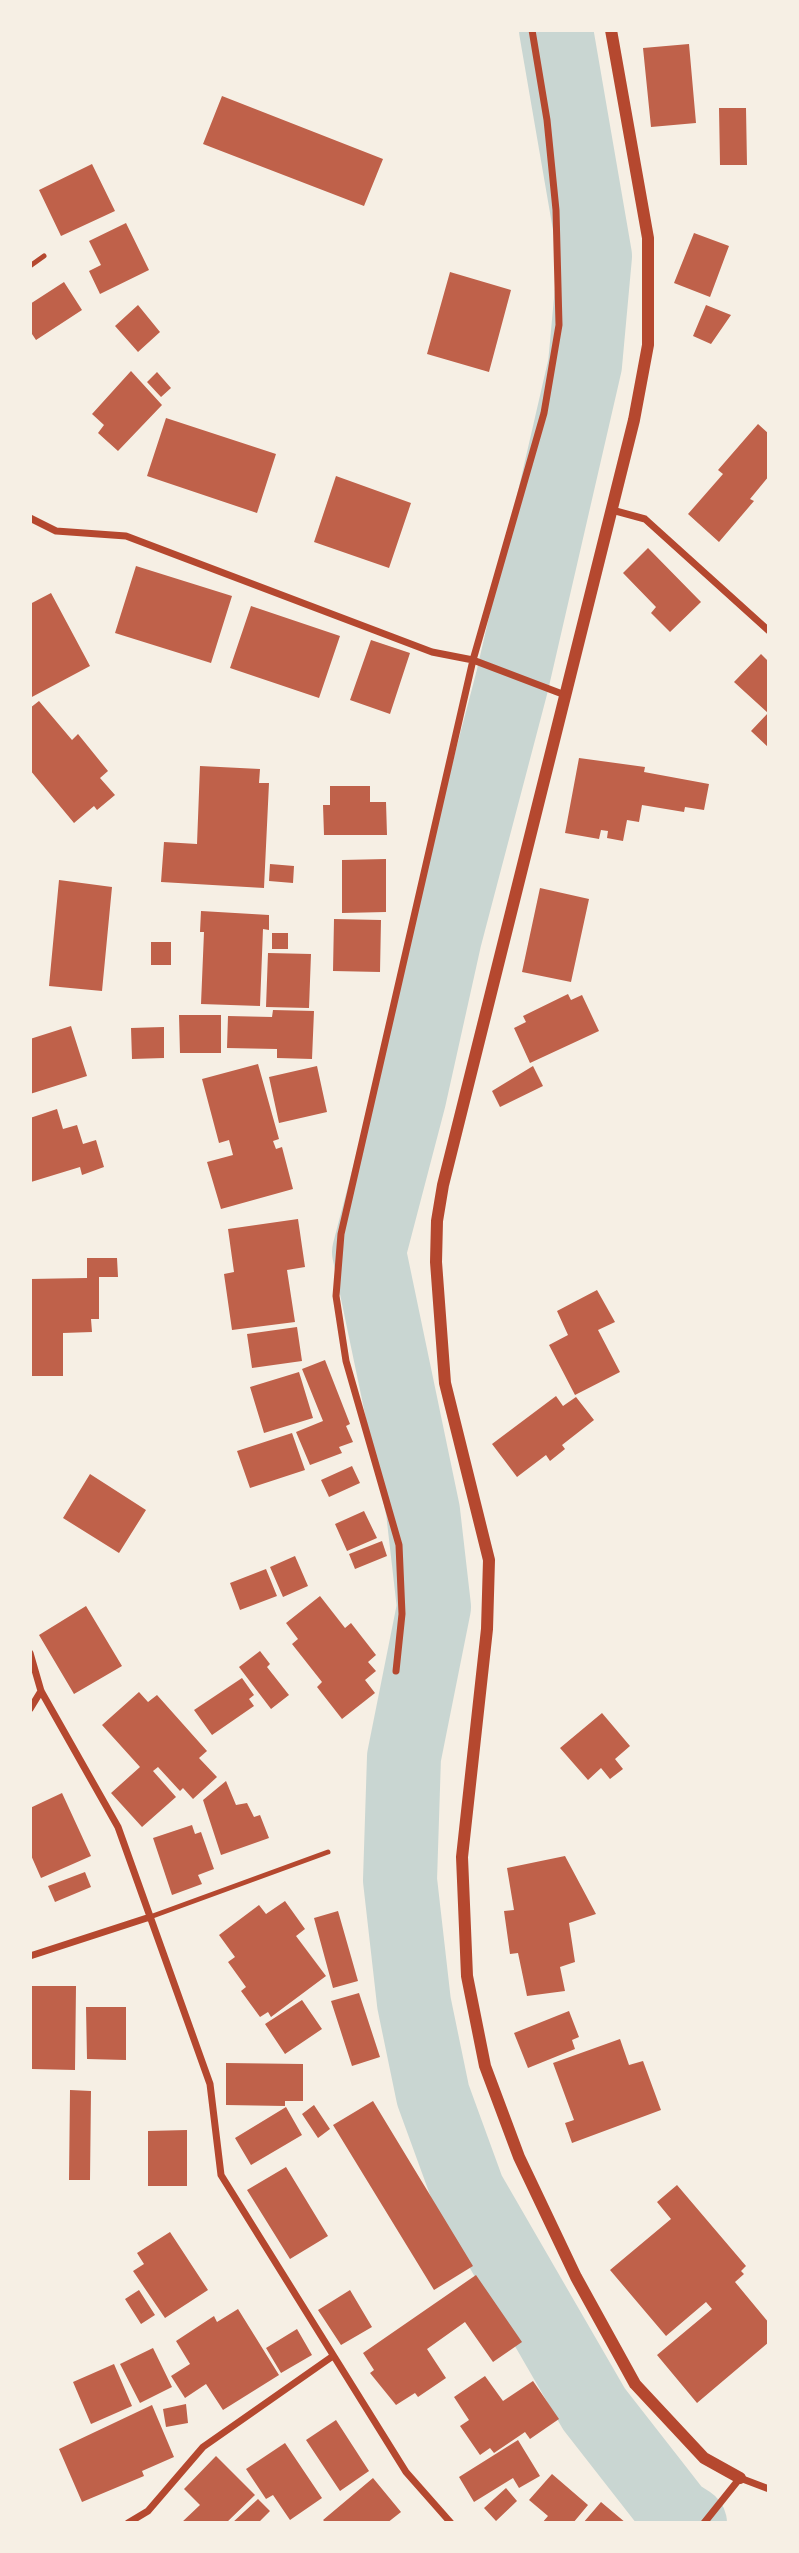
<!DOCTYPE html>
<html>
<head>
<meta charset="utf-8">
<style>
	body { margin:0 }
	#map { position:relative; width:799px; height:2553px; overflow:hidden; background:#f6efe4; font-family:"Source Serif 4",serif }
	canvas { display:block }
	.frame { position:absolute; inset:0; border:32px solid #f6efe4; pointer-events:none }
</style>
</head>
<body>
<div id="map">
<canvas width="799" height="2553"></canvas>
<div class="frame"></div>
</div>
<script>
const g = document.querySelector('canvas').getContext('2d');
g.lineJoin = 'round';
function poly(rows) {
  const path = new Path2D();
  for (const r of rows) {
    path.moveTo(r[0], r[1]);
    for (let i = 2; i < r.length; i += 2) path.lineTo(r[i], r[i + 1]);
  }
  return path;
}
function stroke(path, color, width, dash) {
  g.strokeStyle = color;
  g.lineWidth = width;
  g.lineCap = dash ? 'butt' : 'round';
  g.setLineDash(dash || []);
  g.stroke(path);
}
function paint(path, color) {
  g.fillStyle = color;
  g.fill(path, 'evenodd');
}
const river = poly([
	[556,30,595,256,585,365,512,682,445,937,409,1099,369,1252,423,1511,434,1607,404,1757,400,1880,414,2003,433,2095,468,2191,594,2409,676,2514,690,2523]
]);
const building = poly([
	[689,44,696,123,651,127,643,48],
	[222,96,383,159,364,206,203,144],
	[719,108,746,108,747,165,720,165],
	[92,164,115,211,61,236,39,190],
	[126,223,149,270,100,294,89,271,101,265,89,241],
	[694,233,729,246,710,297,674,283],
	[450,272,511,290,489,372,427,354],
	[64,282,82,310,36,340,30,331,30,304],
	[138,305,160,332,138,352,115,326],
	[706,305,731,315,711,344,693,336],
	[131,371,162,405,118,451,98,433,104,425,92,414],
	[157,372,171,388,161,397,147,382],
	[166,418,276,454,257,513,147,476],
	[758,424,769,434,769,476,750,499,754,501,719,542,688,514,723,474,718,470],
	[336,476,411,503,389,568,314,542],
	[648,548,701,602,670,632,651,613,656,607,623,573],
	[136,566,232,596,211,663,115,633],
	[51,593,90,666,30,698,30,604],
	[251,606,340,636,319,698,230,668],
	[371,640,410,653,390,714,350,700],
	[761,654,769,662,769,748,751,731,768,713,734,682],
	[39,701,72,740,78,734,108,771,100,778,115,795,97,810,94,806,74,823,30,770,30,708],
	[579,758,645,767,644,772,709,784,704,810,685,807,684,812,642,805,639,822,627,820,623,841,607,838,608,831,601,830,599,839,565,833],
	[200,766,260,769,259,783,269,783,264,888,161,882,164,842,197,844],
	[330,786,370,786,370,802,386,802,387,835,324,835,323,805,330,805],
	[386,859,386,912,342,913,342,860],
	[270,864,294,866,293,883,269,881],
	[59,880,112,887,102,991,49,986],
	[540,888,589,899,571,982,522,972],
	[201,911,269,915,269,930,263,929,260,1006,201,1004,204,932,200,932],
	[334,919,381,920,380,972,333,971],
	[272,933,288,933,288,949,272,949],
	[151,942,171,942,171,965,151,965],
	[268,953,311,954,309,1008,266,1007],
	[568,994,571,1000,582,995,599,1031,530,1063,514,1028,526,1022,523,1016],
	[273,1010,314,1011,312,1059,277,1058,277,1049,227,1048,228,1016,272,1017],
	[179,1015,221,1015,221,1053,180,1053],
	[71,1026,87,1076,30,1094,30,1039],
	[164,1027,164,1058,132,1059,131,1028],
	[258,1064,279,1139,273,1141,276,1149,282,1147,293,1189,221,1209,207,1162,233,1155,229,1140,219,1143,202,1079],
	[317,1066,327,1112,279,1123,269,1077],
	[533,1066,543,1086,500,1107,492,1091],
	[57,1109,63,1129,77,1125,83,1144,96,1140,104,1167,82,1175,80,1167,31,1182,30,1118],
	[298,1219,305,1267,287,1270,295,1322,232,1330,224,1274,234,1272,228,1229],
	[87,1258,117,1258,118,1277,99,1277,99,1319,91,1319,92,1332,63,1333,63,1376,30,1376,30,1279,87,1278],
	[597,1290,615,1322,598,1330,620,1372,575,1395,549,1345,568,1335,557,1311],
	[297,1327,302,1361,252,1368,247,1334],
	[325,1360,350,1424,346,1426,353,1442,339,1447,342,1453,310,1465,296,1432,323,1421,302,1369],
	[299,1372,313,1418,264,1433,250,1387],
	[556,1396,563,1406,576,1397,594,1420,562,1445,565,1449,550,1461,546,1455,517,1477,492,1444],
	[292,1433,305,1470,250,1488,237,1451],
	[352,1466,360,1483,329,1497,321,1480],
	[90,1474,146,1510,119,1553,63,1518],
	[364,1511,377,1538,347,1551,335,1524],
	[382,1541,387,1556,355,1569,349,1554],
	[295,1556,308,1586,283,1597,270,1567],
	[266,1569,277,1596,240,1610,230,1583],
	[320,1596,345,1628,351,1623,376,1655,368,1662,376,1671,365,1680,375,1693,342,1719,317,1687,322,1682,292,1644,298,1639,286,1623],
	[86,1606,122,1666,74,1694,39,1635],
	[260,1651,270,1664,267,1667,289,1695,271,1709,239,1667],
	[242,1678,254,1695,249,1699,254,1706,212,1735,194,1710],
	[139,1692,148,1702,157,1695,207,1751,199,1758,217,1777,193,1799,183,1788,180,1791,158,1767,153,1771,176,1797,142,1827,111,1793,140,1767,102,1725],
	[602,1713,630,1746,615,1759,623,1769,610,1779,601,1768,588,1780,560,1748],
	[226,1781,236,1805,247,1803,254,1817,260,1815,269,1838,221,1855,203,1800],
	[62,1793,91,1856,41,1878,30,1853,30,1808],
	[192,1825,195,1834,201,1832,214,1869,198,1875,202,1884,172,1895,153,1838],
	[565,1856,596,1914,569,1923,575,1962,560,1967,565,1991,527,1996,518,1953,510,1954,504,1911,514,1910,507,1868],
	[85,1872,91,1887,55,1902,48,1886],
	[285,1901,305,1929,296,1936,326,1976,271,2017,268,2012,260,2017,241,1991,246,1987,228,1962,235,1957,219,1935,259,1905,266,1914],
	[338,1911,358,1981,333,1988,314,1918],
	[30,1986,76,1986,75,2070,32,2069],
	[359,1993,380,2057,352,2066,331,2001],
	[302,2000,322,2029,285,2054,265,2024],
	[86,2007,126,2007,126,2060,87,2059],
	[569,2011,579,2037,572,2040,575,2049,528,2068,514,2033],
	[620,2039,629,2065,643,2061,661,2110,572,2143,565,2123,574,2120,553,2063],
	[226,2063,303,2064,303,2101,285,2101,285,2106,226,2105],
	[70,2090,91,2091,90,2180,69,2180],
	[373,2101,473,2266,434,2290,333,2125],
	[314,2105,330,2129,318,2138,302,2114],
	[286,2107,302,2135,251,2165,235,2138],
	[187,2130,187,2186,148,2186,148,2131],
	[286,2167,328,2236,290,2259,247,2190],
	[677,2185,746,2266,741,2271,744,2274,735,2282,769,2323,769,2342,697,2403,657,2355,712,2309,706,2302,666,2336,610,2270,671,2219,657,2202],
	[170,2232,208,2290,165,2318,133,2271,144,2264,137,2253],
	[476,2275,522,2342,493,2362,465,2322,427,2349,446,2378,418,2397,415,2393,396,2405,370,2373,374,2370,363,2353],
	[139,2290,155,2315,141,2324,125,2299],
	[350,2290,372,2327,341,2345,318,2310],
	[238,2309,279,2375,223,2410,206,2384,185,2398,171,2376,190,2364,176,2341,214,2316,217,2322],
	[297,2329,312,2355,281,2373,266,2348],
	[153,2348,172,2387,140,2403,120,2364],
	[114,2364,132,2406,91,2424,73,2382],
	[485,2376,503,2401,533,2381,559,2419,530,2439,525,2432,494,2453,490,2448,480,2455,460,2426,469,2420,454,2397],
	[186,2404,188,2423,166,2427,163,2409],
	[152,2405,174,2457,142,2471,144,2476,82,2502,59,2449],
	[336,2420,369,2471,340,2491,306,2440],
	[518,2440,540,2476,519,2488,513,2478,474,2502,459,2477],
	[285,2443,322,2498,290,2520,273,2495,266,2499,246,2469],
	[216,2456,255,2495,226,2523,181,2523,200,2505,184,2489],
	[552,2474,588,2505,573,2523,542,2523,548,2516,529,2500],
	[373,2478,401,2512,387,2523,326,2523,323,2520],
	[506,2488,517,2501,496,2521,484,2508],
	[258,2499,270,2511,258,2523,232,2523],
	[601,2502,626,2523,583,2523]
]);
const service = poly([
	[30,266,44,256],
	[150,1917,328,1852]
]);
const minor = poly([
	[612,510,645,519,769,631],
	[30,518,56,531,126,536,432,652,473,660,565,695],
	[30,1653,41,1691,118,1827,210,2084,221,2175,406,2472,451,2523],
	[396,1671,402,1614,399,1545,346,1361,336,1296,341,1234,473,660,544,413,559,325,556,210,547,120,532,30],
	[30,1709,41,1691],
	[30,1956,150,1917],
	[128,2523,148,2511,203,2447,333,2356],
	[704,2523,740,2478,769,2489]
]);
const tertiary = poly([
	[611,30,648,238,648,345,634,420,443,1185,437,1221,436,1262,445,1383,489,1560,487,1629,462,1857,467,1976,485,2066,519,2157,576,2277,635,2384,704,2458,740,2478]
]);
stroke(river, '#c9d6d2', 74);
paint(building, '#bf614a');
stroke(service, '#b5482f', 5);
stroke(minor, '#b5482f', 7);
stroke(tertiary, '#b5482f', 12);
</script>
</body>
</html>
